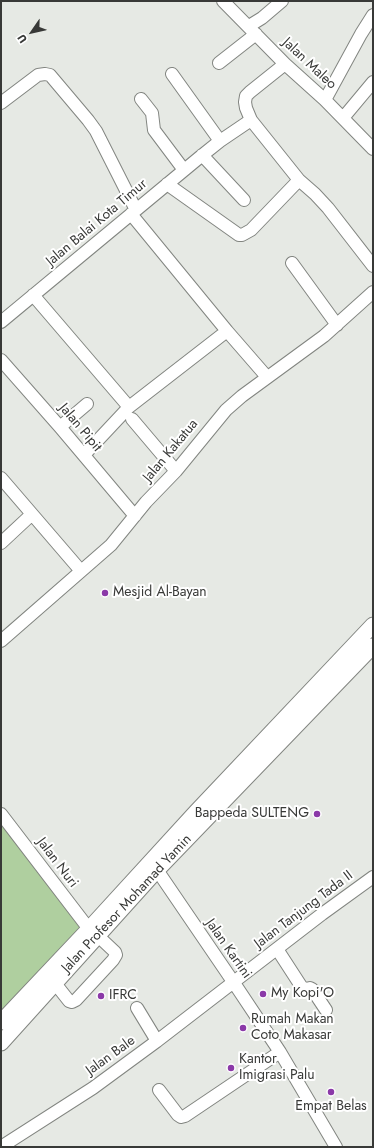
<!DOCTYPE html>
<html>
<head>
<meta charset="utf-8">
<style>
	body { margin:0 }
	#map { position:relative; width:374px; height:1148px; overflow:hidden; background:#e6e9e4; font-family:Jost,sans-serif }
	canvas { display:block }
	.frame { position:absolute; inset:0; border:2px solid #383937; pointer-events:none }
	.north { position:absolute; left:12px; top:12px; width:40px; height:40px; -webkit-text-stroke:3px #fff; paint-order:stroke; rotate:236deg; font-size:11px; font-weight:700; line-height:16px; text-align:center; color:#383937 }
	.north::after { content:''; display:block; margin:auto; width:14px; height:18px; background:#383937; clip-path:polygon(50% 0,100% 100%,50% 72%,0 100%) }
</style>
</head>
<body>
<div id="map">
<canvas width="374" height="1148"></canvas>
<div class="frame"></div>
<div class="north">U</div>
</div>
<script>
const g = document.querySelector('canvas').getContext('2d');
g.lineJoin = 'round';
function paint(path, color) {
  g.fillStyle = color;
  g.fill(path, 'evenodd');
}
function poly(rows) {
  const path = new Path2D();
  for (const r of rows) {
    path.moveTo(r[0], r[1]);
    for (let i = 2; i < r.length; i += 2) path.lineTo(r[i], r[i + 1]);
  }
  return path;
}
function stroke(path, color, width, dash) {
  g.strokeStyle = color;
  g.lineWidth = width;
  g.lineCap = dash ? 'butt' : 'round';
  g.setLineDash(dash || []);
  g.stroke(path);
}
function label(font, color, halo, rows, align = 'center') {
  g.font = font + ' Jost,sans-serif';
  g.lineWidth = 4;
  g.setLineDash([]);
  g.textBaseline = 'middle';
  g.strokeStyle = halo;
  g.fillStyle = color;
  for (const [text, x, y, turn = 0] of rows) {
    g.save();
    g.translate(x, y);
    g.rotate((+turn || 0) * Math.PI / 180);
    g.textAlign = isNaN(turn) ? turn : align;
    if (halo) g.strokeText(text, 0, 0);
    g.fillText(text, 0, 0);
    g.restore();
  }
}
const green = poly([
	[1,809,89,926,1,1018]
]);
const minor = poly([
	[223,1,285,64,325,100,373,149],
	[249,26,262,18,282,1],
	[219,63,256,34],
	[285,64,250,92,246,96,245,102,246,108,251,120,299,180,315,194,328,208,373,266],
	[172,74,220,141],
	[141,99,152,113,154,130,184,170],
	[325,100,361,34,373,15],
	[1,103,38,75,45,74,50,75,88,120,96,131,136,210],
	[343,118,373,82],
	[202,155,244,200],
	[167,184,239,235,242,235,251,230,299,180],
	[292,263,337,325],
	[33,295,129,407],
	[1,322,200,157,220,141,251,120],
	[227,331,267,377],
	[1,360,60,427,135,516],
	[132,419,176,471],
	[60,427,87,404],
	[84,455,129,407,227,331,131,214],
	[1,478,81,571],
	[1,543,31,515],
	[1,641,111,545,146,502,176,471,226,410,242,396,324,336,373,292],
	[1,814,89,929],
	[157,870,234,983,280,1052,336,1147],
	[277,949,301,986,303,988,306,989,310,988,312,989,326,1010],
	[54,982,69,1001,72,1002,76,1000,113,960,116,955,115,952,98,936],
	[137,1008,157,1041],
	[159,1090,178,1115,181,1117,185,1116,280,1052],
	[1,1147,93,1088,157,1041,322,914,373,877]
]);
const major = poly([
	[1,1022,89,929,196,812,373,625],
	[1,1043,157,870,373,646]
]);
const markers = [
	[105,593,4,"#8b39a8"],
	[317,814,4,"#8b39a8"],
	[263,994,4,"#8b39a8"],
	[101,996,4,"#8b39a8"],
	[243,1028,4,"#8b39a8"],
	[231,1068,4,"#8b39a8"],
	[331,1092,4,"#8b39a8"]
];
const streetNames = [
	["Jalan Maleo",309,64,43],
	["Jalan Balai Kota Timur",97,223,-40],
	["Jalan Pipit",80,428,50],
	["Jalan Kakatua",171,451,-50],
	["Jalan Nuri",57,863,53],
	["Jalan Profesor Mohamad Yamin",127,904,-47],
	["Jalan Tanjung Tada II",304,910,-37],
	["Jalan Kartini",228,949,55],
	["Jalan Bale",111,1056,-36]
];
const poiNames = [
	["Mesjid Al-Bayan",113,593],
	["Bappeda SULTENG",309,814,"right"],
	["My Kopi'O",271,994],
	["IFRC",109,996],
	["Rumah Makan",251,1020],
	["Coto Makasar",251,1036],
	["Kantor",239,1060],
	["Imigrasi Palu",239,1076],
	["Empat Belas",331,1107,"center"]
];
paint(green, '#afcf9f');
stroke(minor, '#828580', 14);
stroke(major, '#828580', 17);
stroke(minor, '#fff', 12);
stroke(major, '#fff', 15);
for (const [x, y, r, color] of markers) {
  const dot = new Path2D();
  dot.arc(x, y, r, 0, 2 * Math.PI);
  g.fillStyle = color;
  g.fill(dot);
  stroke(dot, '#fff', 1.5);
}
label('14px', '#383937', '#fff', streetNames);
label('14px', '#383937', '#fff', poiNames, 'left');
</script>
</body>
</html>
